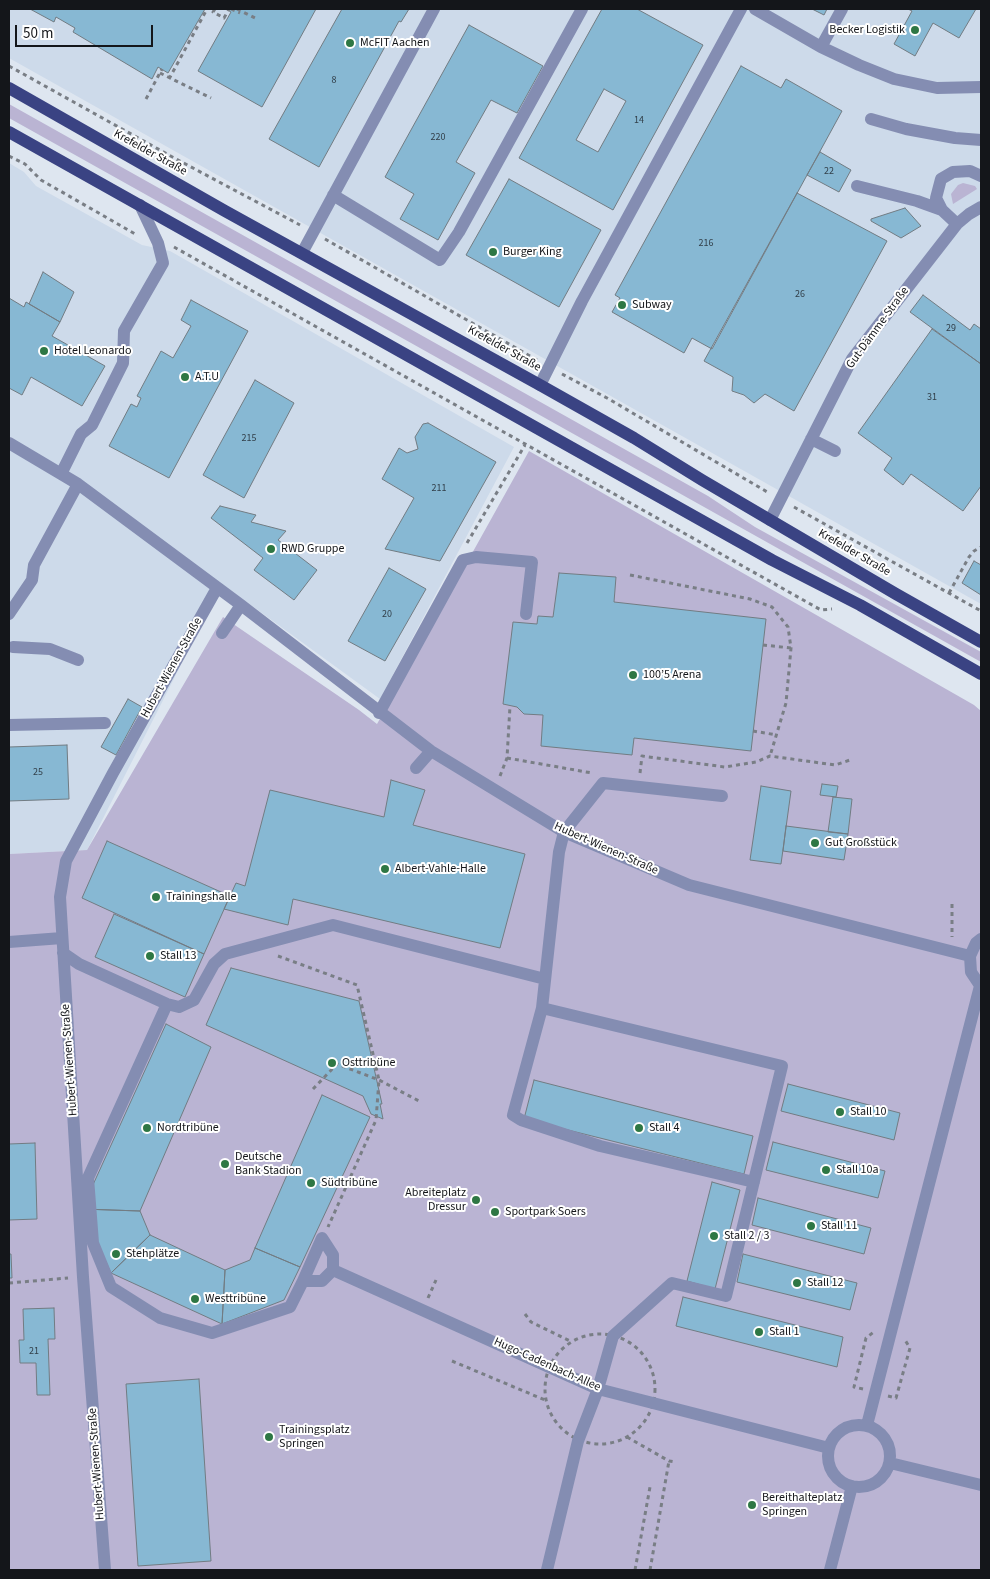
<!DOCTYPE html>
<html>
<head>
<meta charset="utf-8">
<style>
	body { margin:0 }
	#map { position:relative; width:990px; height:1579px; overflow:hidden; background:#dee6f0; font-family:"Source Sans 3",sans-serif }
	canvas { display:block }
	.frame { position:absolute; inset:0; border:10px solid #14161a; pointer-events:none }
	.scale { position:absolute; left:15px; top:25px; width:138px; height:22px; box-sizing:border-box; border:2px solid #14161a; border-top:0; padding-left:6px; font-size:15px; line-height:18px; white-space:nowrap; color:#14161a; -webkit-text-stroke:4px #fff; paint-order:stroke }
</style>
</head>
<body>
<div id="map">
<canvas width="990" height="1579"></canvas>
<div class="frame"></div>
<div class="scale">50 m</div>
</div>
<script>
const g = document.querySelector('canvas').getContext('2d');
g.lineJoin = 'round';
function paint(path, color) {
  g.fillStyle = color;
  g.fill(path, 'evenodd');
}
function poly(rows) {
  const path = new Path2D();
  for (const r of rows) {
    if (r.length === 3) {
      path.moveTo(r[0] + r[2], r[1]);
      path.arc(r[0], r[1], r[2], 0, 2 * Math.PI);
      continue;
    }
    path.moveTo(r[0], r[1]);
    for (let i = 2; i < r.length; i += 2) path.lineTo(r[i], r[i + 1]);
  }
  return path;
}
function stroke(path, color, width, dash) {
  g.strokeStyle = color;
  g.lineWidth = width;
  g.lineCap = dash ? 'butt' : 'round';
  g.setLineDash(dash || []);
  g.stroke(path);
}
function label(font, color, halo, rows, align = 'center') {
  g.font = font + ' "Source Sans 3",sans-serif';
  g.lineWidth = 4;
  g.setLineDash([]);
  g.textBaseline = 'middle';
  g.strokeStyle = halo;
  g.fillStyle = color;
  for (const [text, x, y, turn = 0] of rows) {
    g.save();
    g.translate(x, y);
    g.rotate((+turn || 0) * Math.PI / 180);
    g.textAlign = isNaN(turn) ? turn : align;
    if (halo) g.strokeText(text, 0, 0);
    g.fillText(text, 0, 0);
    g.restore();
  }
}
const built = poly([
	[9,9,981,9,981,604,9,58],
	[9,163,24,172,36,186,142,245,170,251,514,447,380,699,222,584,87,850,9,854]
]);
const green = poly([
	[9,104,708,496,755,527,981,652,981,662,9,118],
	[963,183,975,186,977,189,953,204,951,194,958,185],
	[529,451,974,705,981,711,981,1570,9,1570,9,854,87,850,223,617,359,710,377,724]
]);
const building = poly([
	[30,9,205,9,168,73,158,67,152,79,73,32,75,28,56,17,54,22,30,9],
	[226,9,316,9,262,107,198,71,231,12,226,9],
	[342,9,409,9,401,22,399,21,319,167,269,139,342,9],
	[602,9,637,9,703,45,613,210,519,158,602,9],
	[604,89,626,101,598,152,576,140,604,89],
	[812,9,827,9,824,15,812,9],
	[908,9,976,9,959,38,933,23,915,56,894,44,912,11,908,9],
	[469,25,543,66,517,113,491,100,456,162,475,173,438,240,400,219,414,194,385,177,469,25],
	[741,66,781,88,786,79,842,111,712,349,692,338,684,353,612,312,620,298,615,295,741,66],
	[820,152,851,170,839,192,807,175,820,152],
	[509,179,601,230,559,307,466,255,509,179],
	[797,193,887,241,794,411,765,394,754,403,744,395,732,391,733,377,704,361,797,193],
	[905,208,921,226,901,238,871,221,871,219,905,208],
	[43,272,74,292,60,322,29,304,43,272],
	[923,295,970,330,974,324,981,329,981,364,910,312,923,295],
	[9,298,24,307,26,302,60,322,52,336,105,366,82,406,31,377,22,395,9,388,9,298],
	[191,300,248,331,169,478,109,446,131,404,137,407,141,398,137,396,161,351,173,358,191,326,181,320,191,300],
	[932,329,981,364,981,486,963,511,911,474,903,485,884,470,892,458,858,433,932,329],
	[255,380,294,403,244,498,203,475,255,380],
	[428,423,496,462,440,561,385,549,414,498,382,479,399,448,407,453,418,449,415,437,423,424,428,423],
	[220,506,256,515,251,522,286,531,278,540,317,570,294,600,254,570,263,558,211,518,220,506],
	[974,561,981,565,981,595,962,583,974,561],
	[389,568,426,589,385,661,348,641,389,568],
	[559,573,616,577,614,602,766,619,751,751,634,738,632,755,541,746,543,715,524,714,517,707,503,704,513,622,537,624,538,616,553,617,559,573],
	[128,699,142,707,116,755,101,747,128,699],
	[67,745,69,799,9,801,9,747,67,745],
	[391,780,425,790,413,825,525,854,500,948,293,899,288,925,224,909,236,883,245,886,270,790,384,817,391,780],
	[822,784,838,786,836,797,820,795,822,784],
	[761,786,791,791,781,864,750,860,761,786],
	[833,797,852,799,848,834,828,832,833,797],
	[786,826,848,834,844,860,783,851,786,826],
	[107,841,230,896,204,954,82,898,107,841],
	[114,914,204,954,185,997,95,957,114,914],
	[231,968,359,1001,382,1104,380,1104,383,1119,371,1114,363,1096,206,1025,231,968],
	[166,1024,211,1047,140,1211,82,1209,166,1024],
	[534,1080,753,1136,744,1174,524,1119,534,1080],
	[788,1084,900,1113,894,1140,781,1111,788,1084],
	[322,1095,370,1117,300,1267,255,1248,322,1095],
	[773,1142,885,1171,878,1198,766,1170,773,1142],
	[35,1143,37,1219,9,1220,9,1144,35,1143],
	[712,1182,740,1190,715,1289,687,1281,712,1182],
	[758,1198,871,1228,864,1254,752,1225,758,1198],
	[82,1209,140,1211,150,1235,111,1273,82,1209],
	[150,1235,225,1270,222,1324,111,1273,150,1235],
	[255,1248,300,1267,284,1300,222,1324,225,1270,250,1260,255,1248],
	[9,1254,11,1254,12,1278,9,1278,9,1254],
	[743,1254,857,1283,850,1310,737,1282,743,1254],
	[683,1297,843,1337,837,1367,676,1326,683,1297],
	[54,1308,55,1339,48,1339,50,1395,37,1395,36,1363,20,1363,19,1340,24,1340,23,1309,54,1308],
	[199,1379,211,1561,138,1566,126,1384,199,1379]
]);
const path = poly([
	[215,9,213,12,224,18,229,9],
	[231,9,240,13],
	[237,9,255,18],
	[9,66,176,159,300,225],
	[160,73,211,98],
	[169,79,207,9],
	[146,99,162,69],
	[9,156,25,164,41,180,137,235],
	[325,239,537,360],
	[174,247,821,610,832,609],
	[562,374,607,398,769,493],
	[794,507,981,611],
	[467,543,525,445],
	[630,575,750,599,772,607,788,627,791,648,786,703,770,756],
	[949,593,969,557,974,551,981,547],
	[763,645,791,648],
	[753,731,777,735],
	[507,758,592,773],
	[640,773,642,756,725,767,756,762,770,756,835,765,850,760],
	[500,776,507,758,510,706],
	[952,904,952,937],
	[278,956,357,985,379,1080,376,1120,328,1227],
	[313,1089,337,1064,379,1080,419,1101],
	[9,1283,68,1278],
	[428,1298,436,1280],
	[525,1314,531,1322,570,1341],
	[600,1389,55],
	[452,1361,545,1400],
	[863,1389,854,1387,866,1338,875,1331],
	[888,1396,896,1398,910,1348,905,1340],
	[627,1437,669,1461,675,1462],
	[635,1570,650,1487],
	[650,1570,669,1461]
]);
const minor = poly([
	[755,9,821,47,859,65,894,79,937,88,981,87],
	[821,47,842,9],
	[871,119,906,129,955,138,981,140],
	[857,186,917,201,942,210,957,224],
	[333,195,440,260,459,232,582,9],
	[942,210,936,198,941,179,953,172,970,171,981,176],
	[302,253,434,9],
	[540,385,582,301,741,9],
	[811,439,835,451],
	[9,443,78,484,241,605,431,751,564,832,689,885,970,956],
	[61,474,81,434,92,425,123,363,124,331,163,263,158,243,140,205],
	[770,520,852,359,957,224,969,214,981,207],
	[9,614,32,580,34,565,78,484],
	[222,633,241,605],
	[13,647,50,649,78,660],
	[379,713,463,560,476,557,532,562,526,614],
	[9,725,105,723],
	[416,768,431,751],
	[722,796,603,783,564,832,559,852,542,1008,513,1115,521,1120,600,1146,754,1182],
	[981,939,976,943,970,956,971,972,981,987],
	[9,942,62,938],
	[63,953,79,964,167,1004,179,1007,194,1000,214,964,225,954,333,925,545,979],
	[167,1004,88,1178,93,1243,111,1287,160,1318,212,1333,290,1307,303,1281],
	[542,1008,782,1066,726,1296,672,1283,613,1336,598,1389,578,1441,547,1570],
	[333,1270,322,1281,303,1281,322,1238,333,1255,333,1270,598,1389,829,1448],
	[859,1456,31],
	[867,1425,980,986],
	[890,1463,981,1485],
	[105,1570,83,1277,60,897,66,861,113,773,217,588],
	[830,1570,852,1486]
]);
const major = poly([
	[9,88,225,211,540,385,634,438,702,480,896,594,981,642],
	[9,132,772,560,860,605,981,674]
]);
const markers = [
	[915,30,5,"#2e7744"],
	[350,43,5,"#2e7744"],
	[493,252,5,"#2e7744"],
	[622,305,5,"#2e7744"],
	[44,351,5,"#2e7744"],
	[185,377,5,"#2e7744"],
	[271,549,5,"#2e7744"],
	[633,675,5,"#2e7744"],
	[815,843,5,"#2e7744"],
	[385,869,5,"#2e7744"],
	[156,897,5,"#2e7744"],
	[150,956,5,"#2e7744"],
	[332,1063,5,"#2e7744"],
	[840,1112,5,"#2e7744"],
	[147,1128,5,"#2e7744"],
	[639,1128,5,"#2e7744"],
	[225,1164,5,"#2e7744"],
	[826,1170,5,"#2e7744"],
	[311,1183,5,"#2e7744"],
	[476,1200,5,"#2e7744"],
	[495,1212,5,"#2e7744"],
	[811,1226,5,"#2e7744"],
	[714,1236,5,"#2e7744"],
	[116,1254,5,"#2e7744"],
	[797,1283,5,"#2e7744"],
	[195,1299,5,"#2e7744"],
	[759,1332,5,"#2e7744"],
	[269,1437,5,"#2e7744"],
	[752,1505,5,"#2e7744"]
];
const numberNames = [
	["8",334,81],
	["14",639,121],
	["220",438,138],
	["22",829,172],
	["216",706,244],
	["26",800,295],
	["29",951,329],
	["31",932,398],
	["215",249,439],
	["211",439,489],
	["20",387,615],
	["25",38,773],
	["21",34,1352]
];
const poiNames = [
	["Becker Logistik",905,30,"right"],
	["McFIT Aachen",360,43],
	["Burger King",503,252],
	["Subway",632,305],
	["Hotel Leonardo",54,351],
	["A.T.U",195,377],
	["RWD Gruppe",281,549],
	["100’5 Arena",643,675],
	["Gut Großstück",825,843],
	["Albert-Vahle-Halle",395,869],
	["Trainingshalle",166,897],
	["Stall 13",160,956],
	["Osttribüne",342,1063],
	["Stall 10",850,1112],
	["Nordtribüne",157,1128],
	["Stall 4",649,1128],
	["Deutsche",235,1157],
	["Bank Stadion",235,1171],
	["Stall 10a",836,1170],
	["Südtribüne",321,1183],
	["Abreiteplatz",466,1193,"right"],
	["Dressur",466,1207,"right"],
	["Sportpark Soers",505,1212],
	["Stall 11",821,1226],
	["Stall 2 / 3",724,1236],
	["Stehplätze",126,1254],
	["Stall 12",807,1283],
	["Westtribüne",205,1299],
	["Stall 1",769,1332],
	["Trainingsplatz",279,1430],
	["Springen",279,1444],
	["Bereithalteplatz",762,1498],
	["Springen",762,1512]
];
const streetNames = [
	["Krefelder Straße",150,153,29],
	["Gut-Dämme-Straße",878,328,-54],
	["Krefelder Straße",504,349,29],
	["Krefelder Straße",854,553,30],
	["Hubert-Wienen-Straße",172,668,-61],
	["Hubert-Wienen-Straße",606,849,24],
	["Hubert-Wienen-Straße",70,1060,-94],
	["Hugo-Cadenbach-Allee",547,1365,24],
	["Hubert-Wienen-Straße",97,1464,-94]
];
paint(built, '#cddaea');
paint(green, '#bab4d3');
paint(building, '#87b8d3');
stroke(building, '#727c83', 1);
stroke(path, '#797e85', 3, [4, 4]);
stroke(minor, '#848db2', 12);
stroke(major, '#3a4383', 12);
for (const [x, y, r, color] of markers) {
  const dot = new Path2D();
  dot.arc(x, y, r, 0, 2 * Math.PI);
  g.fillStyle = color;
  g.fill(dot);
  stroke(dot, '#fff', 2);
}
label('10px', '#313e48', null, numberNames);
label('12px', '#14161a', '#fff', poiNames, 'left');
label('12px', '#14161a', '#fff', streetNames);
</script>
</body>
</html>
